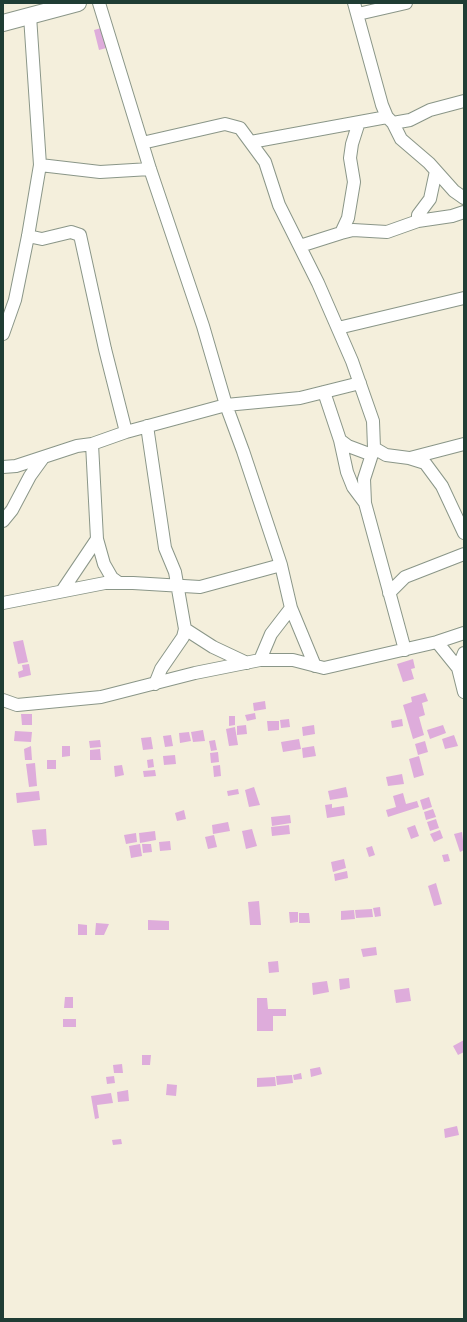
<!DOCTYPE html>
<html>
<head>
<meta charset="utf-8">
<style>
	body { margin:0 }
	#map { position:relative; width:467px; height:1322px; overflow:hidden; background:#f4efdc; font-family:"Balsamiq Sans",sans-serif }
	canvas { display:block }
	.frame { position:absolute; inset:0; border:4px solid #1f3d34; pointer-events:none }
</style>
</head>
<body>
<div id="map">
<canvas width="467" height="1322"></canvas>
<div class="frame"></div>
</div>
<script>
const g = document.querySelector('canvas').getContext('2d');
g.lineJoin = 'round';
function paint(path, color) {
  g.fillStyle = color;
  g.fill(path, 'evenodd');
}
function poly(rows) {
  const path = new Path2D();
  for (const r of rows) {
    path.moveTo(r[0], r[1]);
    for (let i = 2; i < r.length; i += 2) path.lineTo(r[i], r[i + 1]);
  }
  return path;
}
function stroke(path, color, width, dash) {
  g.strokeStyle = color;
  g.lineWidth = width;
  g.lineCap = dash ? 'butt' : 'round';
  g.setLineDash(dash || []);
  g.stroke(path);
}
const building = poly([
	[105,27,110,47,99,50,94,30],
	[23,640,28,662,18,664,13,642],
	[413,659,415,668,411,669,414,679,403,682,397,664],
	[29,664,31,675,19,678,18,672,23,670,22,665],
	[425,693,428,701,422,703,425,715,419,717,424,735,413,739,403,705,412,702,411,697],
	[265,701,266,709,254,711,253,703],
	[255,713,256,719,247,721,245,715],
	[21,714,32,714,32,725,22,725],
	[229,716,235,716,235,725,229,726],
	[289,719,290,727,281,728,280,720],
	[402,719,403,726,392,728,391,721],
	[267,721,279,721,279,730,268,731],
	[246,725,247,734,237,735,237,726],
	[314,725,315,734,303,736,302,727],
	[443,725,446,733,430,739,427,730],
	[235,727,238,745,229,746,226,729],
	[203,730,205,741,193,742,191,732],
	[15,731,32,732,31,742,14,741],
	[189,732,191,741,180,743,179,733],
	[171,735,173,746,165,747,163,736],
	[454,735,458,746,445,749,442,739],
	[151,737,153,749,143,750,141,738],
	[299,739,301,749,283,752,281,742],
	[100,740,101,747,90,748,89,741],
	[215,740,217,750,211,751,209,741],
	[425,741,428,752,418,755,415,744],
	[31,746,32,760,25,760,24,749],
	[62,746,70,746,70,756,62,757],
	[314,746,316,756,303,758,302,748],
	[100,749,101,760,90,760,90,750],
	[218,752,219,762,211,763,210,753],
	[175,755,176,764,164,765,163,756],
	[419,756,424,775,414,778,409,759],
	[153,759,154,767,148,768,147,760],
	[47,760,56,760,56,769,47,769],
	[35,763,37,786,29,787,26,764],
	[122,765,124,775,115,777,114,766],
	[220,765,221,776,214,777,213,766],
	[155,770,156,776,144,777,143,771],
	[402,774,404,784,388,786,386,777],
	[254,787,260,805,249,807,245,790],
	[346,787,348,797,330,800,328,791],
	[238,789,239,794,228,796,227,791],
	[39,791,40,800,17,803,16,793],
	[403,793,406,804,417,801,419,807,388,817,386,810,396,807,393,796],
	[429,797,432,807,423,810,420,800],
	[332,804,332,808,344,806,345,815,327,818,325,805],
	[433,809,436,817,426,820,424,812],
	[184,810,186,819,177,821,175,813],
	[290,815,291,823,272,826,271,817],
	[436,819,439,828,430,831,427,822],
	[228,822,230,831,213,834,212,825],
	[289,825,290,834,272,836,271,827],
	[415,825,419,836,411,839,407,828],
	[46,829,47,845,34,846,32,830],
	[252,829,257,846,246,849,242,831],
	[440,830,443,838,434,842,430,834],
	[155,831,156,840,140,843,139,833],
	[462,832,464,850,460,852,454,834],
	[136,833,137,842,126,844,124,835],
	[214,835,217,847,208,849,205,837],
	[170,841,171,850,160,851,159,842],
	[140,844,142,856,131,858,129,846],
	[142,844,151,844,152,852,143,853],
	[372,846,375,855,369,857,366,848],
	[448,854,450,861,444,862,442,855],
	[344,859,346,868,333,872,331,862],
	[347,871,348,878,335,881,334,874],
	[436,883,442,904,434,906,428,886],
	[259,901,261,925,250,925,248,902],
	[380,907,381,916,375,917,373,908],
	[372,909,373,917,356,918,355,910],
	[354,910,355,919,341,920,341,911],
	[289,912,298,912,298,922,290,923],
	[299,913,309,913,310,923,299,923],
	[148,920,169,921,169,930,148,930],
	[96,923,109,924,104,935,95,935],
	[78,924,87,925,87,935,78,935],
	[376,947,377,955,363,957,361,949],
	[278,961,279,972,269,973,268,962],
	[349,978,350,988,340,990,339,979],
	[327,981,329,992,313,995,312,983],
	[409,988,411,1001,396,1003,394,990],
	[65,997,73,997,73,1008,64,1008],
	[257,998,267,998,268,1009,286,1009,286,1016,273,1016,273,1031,257,1031],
	[63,1019,76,1019,76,1027,63,1027],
	[464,1040,464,1052,458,1055,453,1046],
	[142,1055,151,1055,150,1065,142,1065],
	[122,1064,123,1073,114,1073,113,1065],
	[320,1067,322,1074,311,1077,310,1069],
	[301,1073,302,1079,294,1080,293,1075],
	[292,1075,293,1083,277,1085,276,1076],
	[114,1076,115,1083,107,1084,106,1077],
	[275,1077,276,1086,257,1087,257,1078],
	[167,1084,177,1085,176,1096,166,1095],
	[128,1090,129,1101,118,1102,117,1092],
	[111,1093,113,1103,97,1105,99,1118,95,1119,91,1096],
	[457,1126,459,1135,445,1138,444,1129],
	[121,1139,122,1144,113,1145,112,1140]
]);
const street = poly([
	[99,3,150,169,203,326,226,405,243,451,281,565,291,608,315,666],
	[354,3,382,105,387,117,393,123,410,120,430,110,464,101],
	[358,14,406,3],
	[393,123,401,139,429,163,454,191,464,198],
	[251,142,387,117],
	[142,143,225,124,240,128,265,162,279,205,318,283,352,361,373,421,374,448,364,479,365,503,405,650],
	[40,165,100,172,150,169],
	[418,221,418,215,430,199,436,171],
	[341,233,348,218,354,182,350,158,352,144,359,122],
	[28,236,42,239,71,232,80,235,105,349,126,432],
	[300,246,341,233,353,230,387,232,418,221,452,216,464,212],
	[338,328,464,298],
	[3,334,15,300,28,236,40,165,30,16],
	[324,392,340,440,347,472,353,487,365,503],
	[147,426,165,548,175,572,185,629,183,637,161,669,155,684],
	[340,440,348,446,372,455],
	[92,444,97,539,104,564,112,578,119,583],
	[374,448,386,455,409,458,425,463,442,486,464,533],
	[410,458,464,444],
	[3,467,16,466,77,446,92,444,126,432,226,405,300,398,360,383],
	[3,521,12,510,30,476,43,458],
	[62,591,97,539],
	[389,593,405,577,464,554],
	[3,603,105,583,133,583,200,587,281,565],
	[185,629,213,647,247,663],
	[437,642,458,668,464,692],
	[260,660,271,634,291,608],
	[458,668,464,653],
	[3,700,17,705,101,697,195,673,260,660,293,660,324,668,437,642,464,633]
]);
const secondary = poly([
	[3,23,78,3]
]);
paint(building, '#deacdb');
stroke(street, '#8a9688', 14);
stroke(secondary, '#8a9688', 18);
stroke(street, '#fff', 12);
stroke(secondary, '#fff', 16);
</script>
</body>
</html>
